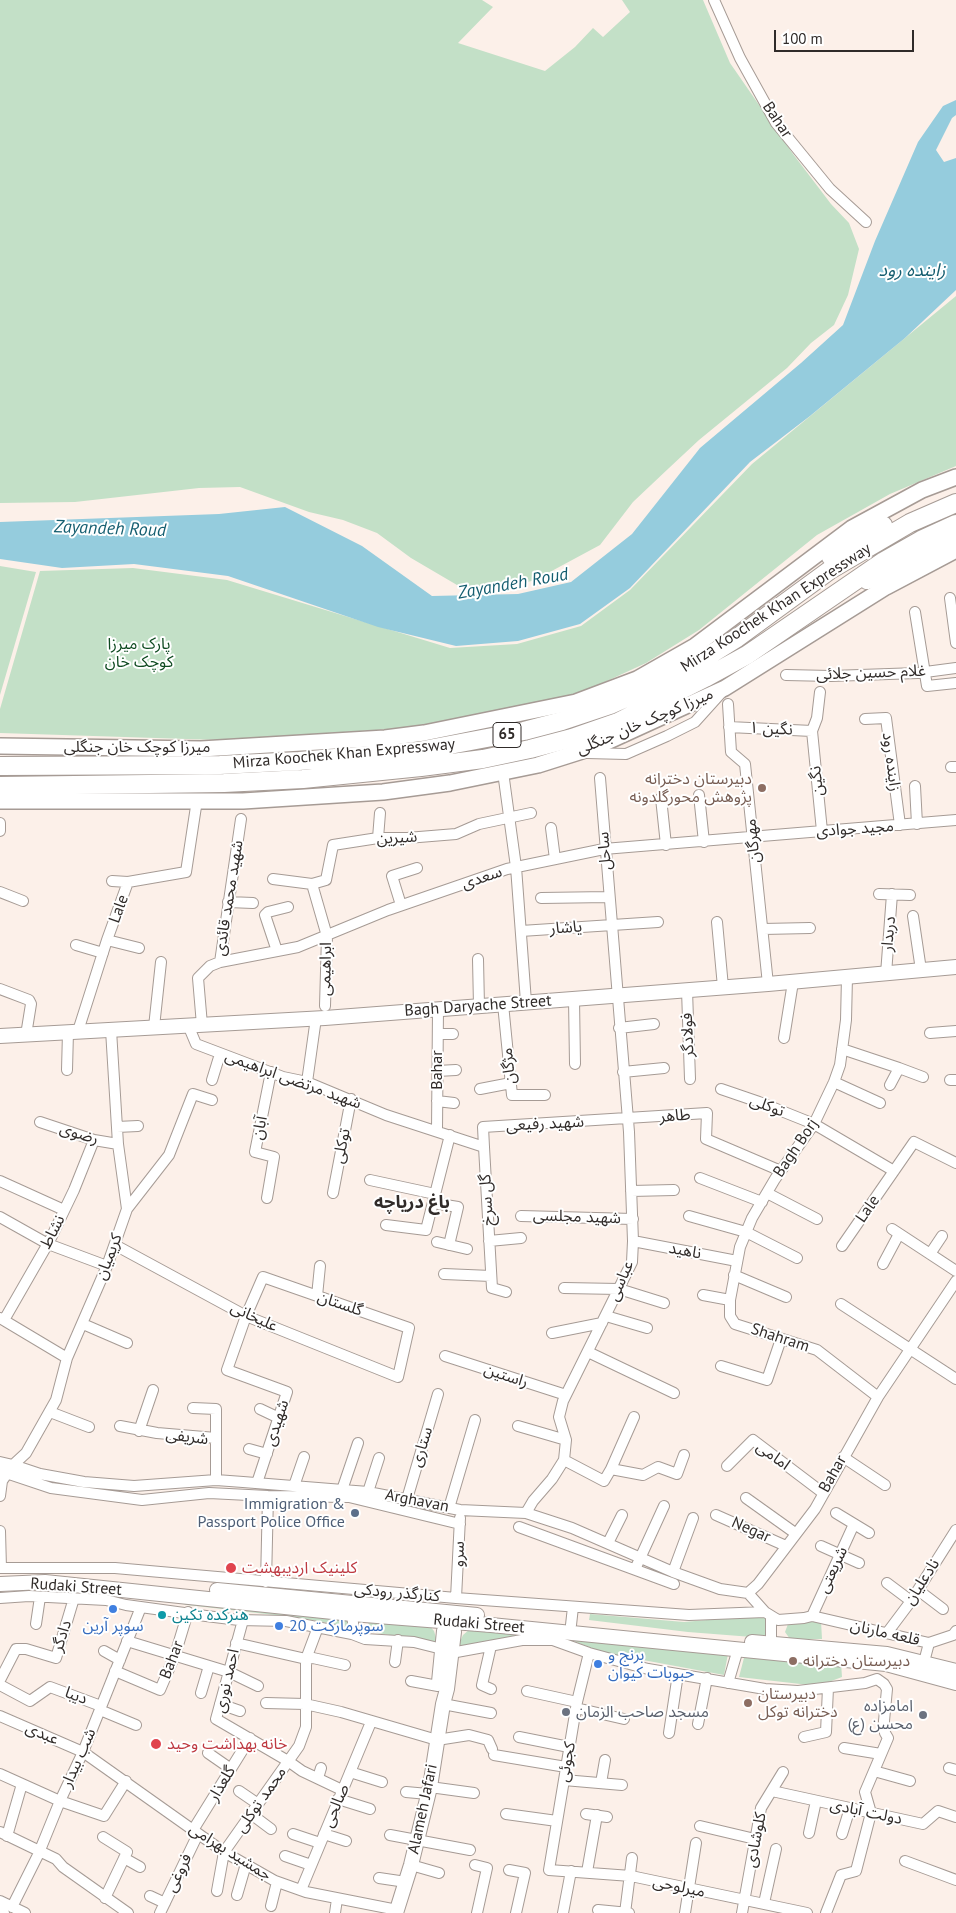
<!DOCTYPE html>
<html>
<head>
<meta charset="utf-8">
<style>
	body { margin:0 }
	#map { position:relative; width:956px; height:1913px; overflow:hidden; background:#fcf0e9; font-family:"PT Sans",sans-serif }
	canvas { display:block }
	.scale { position:absolute; left:774px; top:30px; width:140px; height:22px; box-sizing:border-box; border:2px solid #302b29; border-top:0; padding-left:6px; font-size:15px; line-height:18px; white-space:nowrap; color:#302b29; -webkit-text-stroke:4px #fff; paint-order:stroke }
</style>
</head>
<body>
<div id="map">
<canvas width="956" height="1913"></canvas>
<div class="scale">100 m</div>
</div>
<script>
const g = document.querySelector('canvas').getContext('2d');
g.lineJoin = 'round';
function paint(path, color) {
  g.fillStyle = color;
  g.fill(path, 'evenodd');
}
function poly(rows) {
  const path = new Path2D();
  for (const r of rows) {
    path.moveTo(r[0], r[1]);
    for (let i = 2; i < r.length; i += 2) path.lineTo(r[i], r[i + 1]);
  }
  return path;
}
function stroke(path, color, width, dash) {
  g.strokeStyle = color;
  g.lineWidth = width;
  g.lineCap = dash ? 'butt' : 'round';
  g.setLineDash(dash || []);
  g.stroke(path);
}
function label(font, color, halo, rows, align = 'center') {
  g.font = font + ' "PT Sans","Noto Sans Arabic",sans-serif';
  g.lineWidth = 4;
  g.setLineDash([]);
  g.textBaseline = 'middle';
  g.strokeStyle = halo;
  g.fillStyle = color;
  for (const [text, x, y, turn = 0] of rows) {
    g.save();
    g.translate(x, y);
    g.rotate((+turn || 0) * Math.PI / 180);
    g.textAlign = isNaN(turn) ? turn : align;
    if (halo) g.strokeText(text, 0, 0);
    g.fillText(text, 0, 0);
    g.restore();
  }
}
const green = poly([
	[0,0,482,0,493,7,458,43,545,71,575,47,593,28,603,37,630,12,622,0,703,0,730,63,793,154,831,204,849,223,859,249,848,295,834,325,811,343,787,368,699,440,669,468,633,502,600,545,535,580,498,590,457,585,411,558,377,533,343,520,309,512,240,487,199,488,75,502,0,503],
	[956,296,956,466,890,494,817,535,699,630,646,663,594,687,549,702,423,727,218,740,0,733,0,709,40,571,133,568,227,580,450,648,517,644,581,626,630,590,752,464],
	[0,566,36,572,0,695],
	[156,1597,349,1617,350,1627,301,1618,187,1605],
	[590,1614,684,1622,763,1615,768,1617,770,1631,765,1638,688,1632,589,1620],
	[367,1619,428,1624,434,1631,437,1641,433,1642,371,1632],
	[821,1621,822,1639,790,1639,785,1632,788,1624],
	[470,1629,549,1633,457,1648,463,1635],
	[555,1634,728,1654,724,1675,605,1653],
	[745,1654,841,1663,842,1677,818,1686,739,1677]
]);
const water = poly([
	[956,100,956,115,952,118,936,150,944,162,956,158,956,290,905,338,810,416,750,462,630,588,580,624,518,641,456,646,378,627,228,576,134,564,62,568,0,559,0,522,219,514,285,507,362,546,432,596,518,594,571,582,632,534,700,448,801,363,843,325,875,241,918,142,943,106]
]);
const street = poly([
	[714,0,740,58,776,123,830,189,866,222],
	[950,598,956,643],
	[915,612,927,686,956,683],
	[786,675,831,676,918,673,956,668],
	[820,692,817,718,812,731,822,831],
	[728,704,731,752,745,764,768,984],
	[865,719,886,718,900,825],
	[729,727,812,731],
	[587,753,626,754,667,736,695,722,722,692],
	[951,767,956,767],
	[503,772,516,867,526,1002],
	[915,786,917,824],
	[699,795,704,842],
	[661,798,666,845],
	[0,823,0,831],
	[551,828,555,859],
	[378,838,380,813],
	[273,879,312,884,327,936,325,1006],
	[112,881,128,882,186,872,197,800],
	[312,884,326,880,333,845,378,838,407,838,456,834,479,824,531,813],
	[0,892,23,901],
	[879,894,910,895],
	[541,898,608,897],
	[228,902,253,903],
	[401,905,392,876,417,868],
	[913,916,921,970],
	[717,922,723,987],
	[763,929,810,928],
	[521,931,658,922],
	[107,940,139,948],
	[76,945,103,953],
	[277,951,265,915,268,912,288,907],
	[478,959,479,1006],
	[220,962,298,947,388,910,507,869,604,849,956,820],
	[886,974,892,894],
	[847,977,846,1020,840,1065,834,1082,814,1124,775,1179,752,1218,740,1247,730,1300,730,1316,735,1324,817,1350,878,1397],
	[0,989,29,1000,31,1004,26,1035],
	[687,990,690,1079],
	[574,999,575,1064],
	[503,1004,512,1095,545,1095],
	[188,1025,196,1044,283,1077,307,1082,386,1115,484,1147,492,1288,506,1292],
	[202,1025,198,978,210,966,220,962,241,819],
	[154,1027,161,962],
	[619,1028,654,1024],
	[78,1031,107,940,128,882],
	[930,1033,956,1031],
	[438,1034,453,1034],
	[784,1038,793,982],
	[842,1049,899,1068,890,1085],
	[899,1068,923,1077],
	[67,1070,68,1032],
	[437,1071,456,1070],
	[623,1072,664,1068],
	[212,1080,220,1054],
	[950,1080,956,1080],
	[307,1082,316,1018],
	[834,1082,880,1103],
	[480,1089,511,1083],
	[721,1089,759,1102,814,1124,894,1171],
	[437,1101,454,1103],
	[40,1122,94,1140,118,1144],
	[117,1127,138,1126],
	[437,1131,438,1009],
	[484,1147,483,1127,707,1113,706,1139,781,1171],
	[700,1178,762,1202],
	[370,1180,435,1194],
	[0,1181,64,1210],
	[631,1191,674,1190],
	[333,1193,351,1099],
	[767,1193,817,1219],
	[267,1198,274,1157,255,1152,271,1072],
	[433,1203,458,1207,449,1245],
	[127,1209,169,1155,193,1094,212,1100],
	[521,1216,633,1219],
	[689,1216,746,1232,797,1258],
	[0,1217,48,1244,107,1266],
	[386,1225,426,1230,450,1135],
	[892,1229,956,1271],
	[489,1241,521,1238],
	[633,1241,737,1261],
	[437,1242,467,1249],
	[115,1245,246,1316,398,1377,409,1328,263,1277,246,1316,227,1370,287,1392,257,1483],
	[842,1246,914,1142,956,1163],
	[930,1254,942,1236],
	[883,1264,899,1234],
	[444,1274,491,1276],
	[734,1275,786,1297],
	[564,1288,619,1289,664,1303],
	[703,1295,730,1300],
	[317,1296,320,1266],
	[841,1304,956,1379],
	[606,1316,647,1328],
	[0,1318,67,1358],
	[4,1320,50,1240,74,1190,94,1140],
	[83,1324,127,1343],
	[552,1333,602,1323],
	[588,1352,674,1393],
	[445,1356,566,1395],
	[721,1366,767,1380,781,1339],
	[193,1408,216,1409,216,1438],
	[260,1409,279,1418],
	[50,1412,89,1427],
	[120,1426,157,1433,216,1438,216,1480],
	[518,1426,566,1440],
	[139,1431,153,1390],
	[249,1449,267,1454],
	[843,1457,885,1485],
	[564,1460,604,1481,611,1469,643,1475,658,1467,677,1474,684,1455],
	[0,1462,13,1465,40,1474,84,1482,134,1486,216,1480,243,1482,368,1492,460,1510,526,1513,572,1528,673,1572,720,1589,748,1593,765,1612,778,1620,804,1618,812,1616],
	[727,1466,753,1440,823,1493],
	[611,1469,634,1417],
	[0,1471,51,1488,142,1500,209,1493,268,1496,349,1497,460,1524],
	[294,1486,304,1457],
	[342,1490,358,1443],
	[368,1492,379,1458],
	[0,1496,2,1481,13,1465,26,1453,56,1400,67,1358,107,1266,127,1209,118,1144,111,1030],
	[746,1498,795,1533],
	[407,1499,438,1394],
	[449,1508,475,1420],
	[526,1513,533,1501,552,1479,564,1460,566,1440,559,1417,563,1401,632,1262,633,1241,629,1132,600,778],
	[836,1513,869,1533],
	[716,1515,786,1546],
	[519,1527,674,1584],
	[0,1531,1,1568],
	[608,1543,622,1515],
	[821,1546,859,1563],
	[637,1565,664,1506],
	[0,1568,115,1568,456,1598,689,1615,765,1612],
	[673,1572,693,1518],
	[266,1582,268,1496],
	[887,1583,911,1601],
	[918,1590,943,1609],
	[748,1593,758,1584,815,1509,878,1397,956,1281],
	[0,1598,29,1596,106,1600,126,1605,206,1616,239,1620,286,1621,352,1634,365,1639,414,1642,442,1649],
	[456,1598,460,1518],
	[352,1614,353,1623,352,1634],
	[812,1616,929,1643,953,1635,956,1631],
	[812,1616,854,1524],
	[243,1620,216,1719,288,1761,302,1771,342,1790],
	[36,1624,40,1597],
	[571,1625,573,1607],
	[887,1633,911,1601,956,1530],
	[127,1641,229,1672,258,1686],
	[236,1643,306,1659,313,1658,345,1665],
	[771,1643,771,1616],
	[104,1651,120,1660],
	[451,1653,522,1640,553,1640,589,1653,648,1669,765,1689,798,1691,865,1683,877,1679,884,1684,887,1689,884,1721,885,1733,888,1738,865,1792,871,1813,856,1871,841,1875,826,1913],
	[589,1653,577,1702,549,1870,631,1876,807,1913],
	[395,1662,398,1640],
	[924,1662,929,1643],
	[115,1671,160,1690,175,1655,188,1612],
	[0,1680,16,1649,26,1649,56,1658,74,1598],
	[411,1681,438,1686],
	[728,1683,738,1649],
	[0,1685,30,1701,50,1687,101,1706],
	[491,1689,482,1685,491,1646],
	[527,1691,577,1702],
	[201,1693,209,1666],
	[266,1703,305,1704,341,1712,437,1740,469,1735,488,1740,492,1749],
	[220,1704,240,1711],
	[443,1704,491,1713],
	[576,1708,624,1719],
	[100,1710,136,1725],
	[0,1716,83,1752,224,1852,275,1881,306,1892,397,1910],
	[698,1724,707,1678],
	[669,1733,678,1674],
	[519,1737,569,1747],
	[804,1737,826,1732,828,1688],
	[844,1748,881,1754],
	[208,1753,231,1769],
	[494,1755,566,1767],
	[949,1768,956,1770],
	[874,1771,910,1781],
	[350,1772,382,1782],
	[0,1774,60,1801,104,1816,126,1781],
	[318,1778,321,1768],
	[564,1780,622,1785],
	[601,1783,605,1760],
	[430,1787,474,1793],
	[239,1791,258,1804],
	[772,1791,923,1824,938,1811,956,1817],
	[406,1792,428,1794],
	[338,1799,370,1809],
	[251,1814,271,1829],
	[506,1814,557,1821],
	[586,1814,607,1817],
	[700,1826,755,1839],
	[193,1830,250,1738],
	[0,1832,56,1859,63,1867,128,1913],
	[809,1833,816,1801],
	[293,1834,320,1843],
	[324,1834,346,1841],
	[842,1834,850,1808],
	[390,1835,470,1850],
	[7,1836,22,1784],
	[103,1837,127,1852,105,1898],
	[285,1856,311,1865],
	[124,1858,140,1867],
	[905,1861,956,1880],
	[411,1865,439,1873],
	[475,1865,487,1868,477,1913],
	[509,1870,525,1873,516,1913],
	[587,1872,597,1815],
	[379,1878,406,1882],
	[301,1890,371,1722],
	[217,1891,224,1852,299,1746,306,1727,306,1659,318,1627],
	[237,1895,246,1864],
	[150,1896,165,1903],
	[0,1901,25,1913],
	[764,1903,776,1849],
	[271,1906,277,1882],
	[12,1907,38,1855,60,1801,83,1752,141,1607],
	[598,1910,629,1913],
	[0,1911,4,1913],
	[160,1913,198,1834],
	[335,1913,337,1899],
	[563,1913,571,1871],
	[625,1913,632,1858],
	[685,1913,696,1843],
	[742,1913,761,1808,783,1772]
]);
const secondary = poly([
	[0,1036,325,1018,768,984,956,967],
	[0,1584,45,1582,352,1614,491,1625,886,1664,956,1683],
	[217,1590,477,1615],
	[752,1642,887,1654,956,1671],
	[439,1682,444,1631,449,1617],
	[396,1913,411,1865,430,1787,443,1704,447,1689,454,1632,448,1622]
]);
const primary = poly([
	[0,746,201,749,385,738,424,733,576,702,637,679,695,646,852,528,922,490,956,477],
	[0,801,243,801,383,792,450,783,538,765,598,746,725,688,886,587,956,550]
]);
const highway = poly([
	[831,557,855,540,883,525],
	[867,580,891,571,956,541],
	[0,766,220,765,299,761,418,751,524,731,562,721,610,705,653,686,695,664,737,638,830,570,910,523,956,503],
	[0,786,224,783,303,779,421,767,483,759,530,749,572,738,618,722,705,678,747,655,884,561,921,540,956,524]
]);
const markers = [
	[762,788,5,"#8d6e63"],
	[355,1513,5,"#5c6f8a"],
	[231,1568,6,"#e0444e"],
	[113,1609,5,"#3f7fe0"],
	[162,1615,5,"#0f9aa8"],
	[279,1626,5,"#3f7fe0"],
	[793,1661,5,"#8d6e63"],
	[598,1664,5,"#3f7fe0"],
	[748,1703,5,"#8d6e63"],
	[566,1712,5,"#6b7280"],
	[923,1715,5,"#6b7280"],
	[156,1744,6,"#e0444e"]
];
const shields = [
	[507,735,28]
];
const shieldNames = [
	["65",507,735]
];
const streetNames = [
	["Bahar",777,120,56],
	["Mirza Koochek Khan Expressway",776,608,-33],
	["غلام حسین جلائی",871,673,-2],
	["میرزا کوچک خان جنگلی",645,722,-23],
	["نگین ۱",771,729,3],
	["میرزا کوچک خان جنگلی",137,747],
	["Mirza Koochek Khan Expressway",344,754,-5],
	["زاینده رود",891,762,83],
	["نگین",817,781,-96],
	["مجید جوادی",855,829,-4],
	["شیرین",397,838,-3],
	["مهرگان",753,841,-96],
	["ساحل",605,851,-94],
	["سعدی",482,878,-19],
	["شهید محمد قائدی",229,898,-81],
	["Lale",119,909,-70],
	["یاشار",566,928,-4],
	["دربدار",889,934,-85],
	["ابراهیمی",326,969,-89],
	["Bagh Daryache Street",478,1006,-4],
	["فولادگر",688,1035,-92],
	["مژگان",509,1066,-96],
	["Bahar",437,1070,-90],
	["شهید مرتضی ابراهیمی",293,1080,20],
	["توکلی",767,1106,21],
	["طاهر",675,1116,-4],
	["شهید رفیعی",545,1124,-3],
	["آبان",260,1128,-78],
	["رضوی",79,1134,17],
	["توکلی",342,1146,-79],
	["Bagh Borj",796,1148,-56],
	["گل سرخ",487,1200,-93],
	["Lale",868,1209,-55],
	["شهید مجلسی",577,1217,2],
	["نشاط",53,1232,-63],
	["ناهید",685,1251,11],
	["کریمیان",109,1257,-69],
	["عباسی",621,1281,-67],
	["گلستان",340,1304,19],
	["علیخانی",254,1317,25],
	["Shahram",780,1338,18],
	["راستین",506,1376,18],
	["شهیدی",277,1423,-72],
	["شریفی",187,1437,7],
	["ستاری",422,1447,-73],
	["امامی",773,1456,36],
	["Bahar",833,1474,-61],
	["Arghavan",417,1501,11],
	["Negar",751,1530,24],
	["سرو",459,1554,-88],
	["شریعتی",833,1570,-65],
	["نادعلیان",922,1582,-57],
	["Rudaki Street",76,1587,4],
	["کنارگذر رودکی",397,1593,5],
	["Rudaki Street",479,1624,5],
	["قلعه مارنان",885,1633,13],
	["دادگر",62,1636,-72],
	["Bahar",172,1660,-69],
	["احمد نوری",227,1681,-77],
	["دیبا",76,1696,21],
	["عبدی",42,1734,23],
	["شب بیدار",79,1758,-66],
	["کجوئی",567,1762,-80],
	["گلعذار",222,1784,-59],
	["محمد توکلی",261,1800,-55],
	["صالحی",336,1806,-67],
	["Alameh Jafari",423,1809,-78],
	["دولت آبادی",866,1812,12],
	["کلوشادی",756,1840,-79],
	["جمشید بهرامی",230,1852,32],
	["فروغی",179,1873,-64],
	["میرلوحی",679,1887,12]
];
const parkNames = [
	["پارک میرزا",139,644],
	["کوچک خان",139,662]
];
const educationNames = [
	["دبیرستان دخترانه",752,779,"right"],
	["پژوهش محورگلدونه",752,797,"right"],
	["دبیرستان دخترانه",803,1661],
	["دبیرستان",758,1694],
	["دخترانه توکل",758,1712]
];
const serviceNames = [
	["Immigration &",345,1504],
	["Passport Police Office",345,1522]
];
const healthNames = [
	["کلینیک اردیبهشت",242,1568],
	["خانه بهداشت وحید",167,1744]
];
const cultureNames = [
	["هنرکده تکین",172,1615]
];
const shopNames = [
	["سوپر آرین",113,1626,"center"],
	["سوپرمارکت 20",289,1626],
	["برنج و",608,1655],
	["حبوبات کیوان",608,1673]
];
const worshipNames = [
	["امامزاده",913,1706],
	["محسن (ع)",913,1724],
	["مسجد صاحب الزمان",576,1712,"left"]
];
const waterNames = [
	["زاینده رود",912,271],
	["Zayandeh Roud",110,529,2],
	["Zayandeh Roud",513,584,-10]
];
const neighbourhoodNames = [
	["باغ دریاچه",412,1203]
];
paint(green, '#c3e0c7');
paint(water, '#95ccdd');
stroke(street, '#a69b95', 12);
stroke(secondary, '#a69b95', 16);
stroke(primary, '#a69b95', 18);
stroke(highway, '#a69b95', 20);
stroke(street, '#fff', 10);
stroke(secondary, '#fff', 14);
stroke(primary, '#fff', 15);
stroke(highway, '#fff', 18);
for (const [x, y, r, color] of markers) {
  const dot = new Path2D();
  dot.arc(x, y, r, 0, 2 * Math.PI);
  g.fillStyle = color;
  g.fill(dot);
  stroke(dot, '#fff', 2);
}
for (const [x, y, w] of shields) {
  const box = new Path2D();
  box.roundRect(x - w / 2, y - 12.5, w, 25, 4);
  g.fillStyle = '#fff';
  g.fill(box);
  stroke(box, '#302b29', 1);
}
label('bold 15px', '#302b29', null, shieldNames);
label('16px', '#302b29', '#fff', streetNames);
label('16px', '#0e4a20', '#fff', parkNames);
label('16px', '#785e54', '#fff', educationNames, 'left');
label('16px', '#4e5e75', '#fff', serviceNames, 'right');
label('16px', '#be3a42', '#fff', healthNames, 'left');
label('16px', '#0d838f', '#fff', cultureNames, 'left');
label('16px', '#366cbe', '#fff', shopNames, 'left');
label('16px', '#5b616d', '#fff', worshipNames, 'right');
label('italic 18px', '#155e70', '#fff', waterNames);
label('bold 18px', '#302b29', '#fff', neighbourhoodNames);
</script>
</body>
</html>
